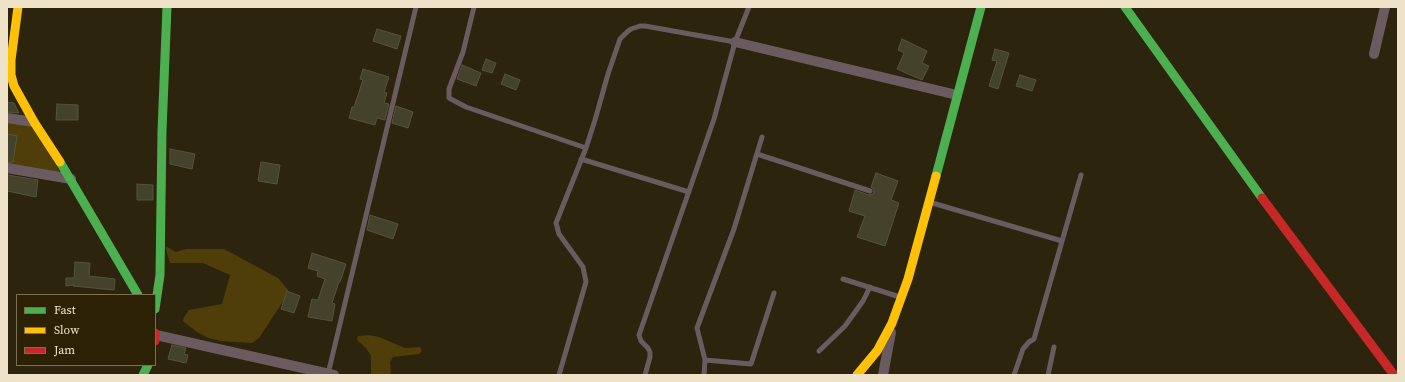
<!DOCTYPE html>
<html>
<head>
<meta charset="utf-8">
<style>
	body { margin:0 }
	#map { position:relative; width:1405px; height:382px; overflow:hidden; background:#2c240d; font-family:"Source Serif 4",serif }
	canvas { display:block }
	.frame { position:absolute; inset:0; border:8px solid #eee3c8; pointer-events:none }
	.legend { position:absolute; left:16px; top:294px; width:140px; height:72px; box-sizing:border-box; background:#2c2105; border:1px solid #7a6f53; margin:0; padding:5px 7px; list-style:none; font-size:12px; color:#eee3c8 }
	.legend li { display:flex; align-items:center; gap:8px; height:20px }
	.legend b { width:20px; border:1px solid #7a6f53 }
</style>
</head>
<body>
<div id="map">
<canvas width="1405" height="382"></canvas>
<div class="frame"></div>
<ul class="legend">
<li><b style="height:5px;background:#4caf50"></b>Fast</li>
<li><b style="height:5px;background:#ffc107"></b>Slow</li>
<li><b style="height:5px;background:#c62828"></b>Jam</li>
</ul>
</div>
<script>
const g = document.querySelector('canvas').getContext('2d');
g.lineJoin = 'round';
function paint(path, color) {
  g.fillStyle = color;
  g.fill(path, 'evenodd');
}
function poly(rows) {
  const path = new Path2D();
  for (const r of rows) {
    path.moveTo(r[0], r[1]);
    for (let i = 2; i < r.length; i += 2) path.lineTo(r[i], r[i + 1]);
  }
  return path;
}
function stroke(path, color, width, dash) {
  g.strokeStyle = color;
  g.lineWidth = width;
  g.lineCap = dash ? 'butt' : 'round';
  g.setLineDash(dash || []);
  g.stroke(path);
}
const green = poly([
	[7,121,33,124,61,174,7,164],
	[165,246,176,252,186,249,224,249,278,278,288,290,288,294,259,338,252,343,221,341,208,338,197,332,183,321,184,317,189,310,222,304,230,275,203,263,170,263],
	[369,335,379,337,405,348,420,347,422,351,419,354,393,357,390,362,391,375,371,375,371,356,366,348,357,340,358,336]
]);
const building = poly([
	[377,29,401,36,397,49,373,41,377,29],
	[902,39,927,51,922,63,929,66,922,80,897,69,904,53,898,50,902,39],
	[995,49,1009,53,998,89,989,86,997,61,992,60,995,49],
	[486,59,496,63,492,73,482,70,486,59],
	[462,65,481,73,476,86,457,79,462,65],
	[363,69,389,77,384,92,387,93,384,103,389,104,385,120,377,118,375,125,349,118,352,107,354,107,363,80,360,79,363,69],
	[505,74,520,80,516,90,501,84,505,74],
	[1020,75,1036,80,1032,91,1016,86,1020,75],
	[7,102,14,103,19,113,7,112,7,102],
	[57,104,78,105,78,120,56,120,57,104],
	[396,106,413,112,408,128,392,123,396,106],
	[7,134,17,136,13,162,7,162,7,134],
	[170,149,195,154,192,169,170,164,170,149],
	[261,162,280,165,277,184,258,181,261,162],
	[876,173,898,181,891,200,899,203,885,246,857,237,865,216,849,211,855,190,869,195,873,194,874,190,871,187,876,173],
	[7,175,38,180,36,197,7,191,7,175],
	[137,184,153,185,153,200,137,200,137,184],
	[370,215,398,224,393,239,367,230,370,215],
	[312,253,346,264,340,282,339,282,332,303,335,304,332,321,308,317,312,299,318,300,325,279,317,276,318,271,308,268,312,253],
	[75,262,90,263,89,276,115,279,114,290,73,286,74,285,66,286,66,278,74,278,75,262],
	[287,291,300,296,294,313,281,309,287,291],
	[172,345,186,348,184,354,188,355,186,363,168,359,172,345]
]);
const lane = poly([
	[474,7,463,52,449,89,449,98,466,107,586,148],
	[757,154,870,191],
	[581,159,689,192],
	[929,202,1062,241],
	[843,279,900,297],
	[819,351,845,326,863,301,870,287],
	[705,360,751,364,774,293],
	[328,374,416,7],
	[559,375,586,282,583,267,559,234,556,223,586,148,595,120,608,74,620,39,627,32,631,29,640,26,645,26,735,42],
	[645,375,650,357,650,352,648,348,641,341,639,335,714,119,735,42,749,7],
	[704,375,705,360,697,328,734,229,762,137],
	[1014,375,1023,349,1029,342,1034,339,1081,175],
	[1048,375,1054,347]
]);
const street = poly([
	[735,42,957,95],
	[1374,54,1385,7],
	[7,118,34,122],
	[7,168,71,179],
	[156,335,334,375],
	[883,375,891,332]
]);
const fast = poly([
	[1125,7,1262,198],
	[60,162,138,295],
	[936,176,981,7],
	[155,309,160,275,162,131,167,7],
	[143,375,148,365]
]);
const slow = poly([
	[18,7,11,60,11,75,14,86,34,122,60,162],
	[857,375,877,351,892,323,908,279,936,176]
]);
const jam = poly([
	[1262,198,1394,375],
	[155,333,155,341]
]);
paint(green, '#4f3e0a');
paint(building, '#45422c');
stroke(building, '#56533d', 1);
stroke(lane, '#6a5b61', 5);
stroke(street, '#6a5b61', 10);
stroke(fast, '#4caf50', 9);
stroke(slow, '#ffc107', 9);
stroke(jam, '#c62828', 9);
</script>
</body>
</html>
